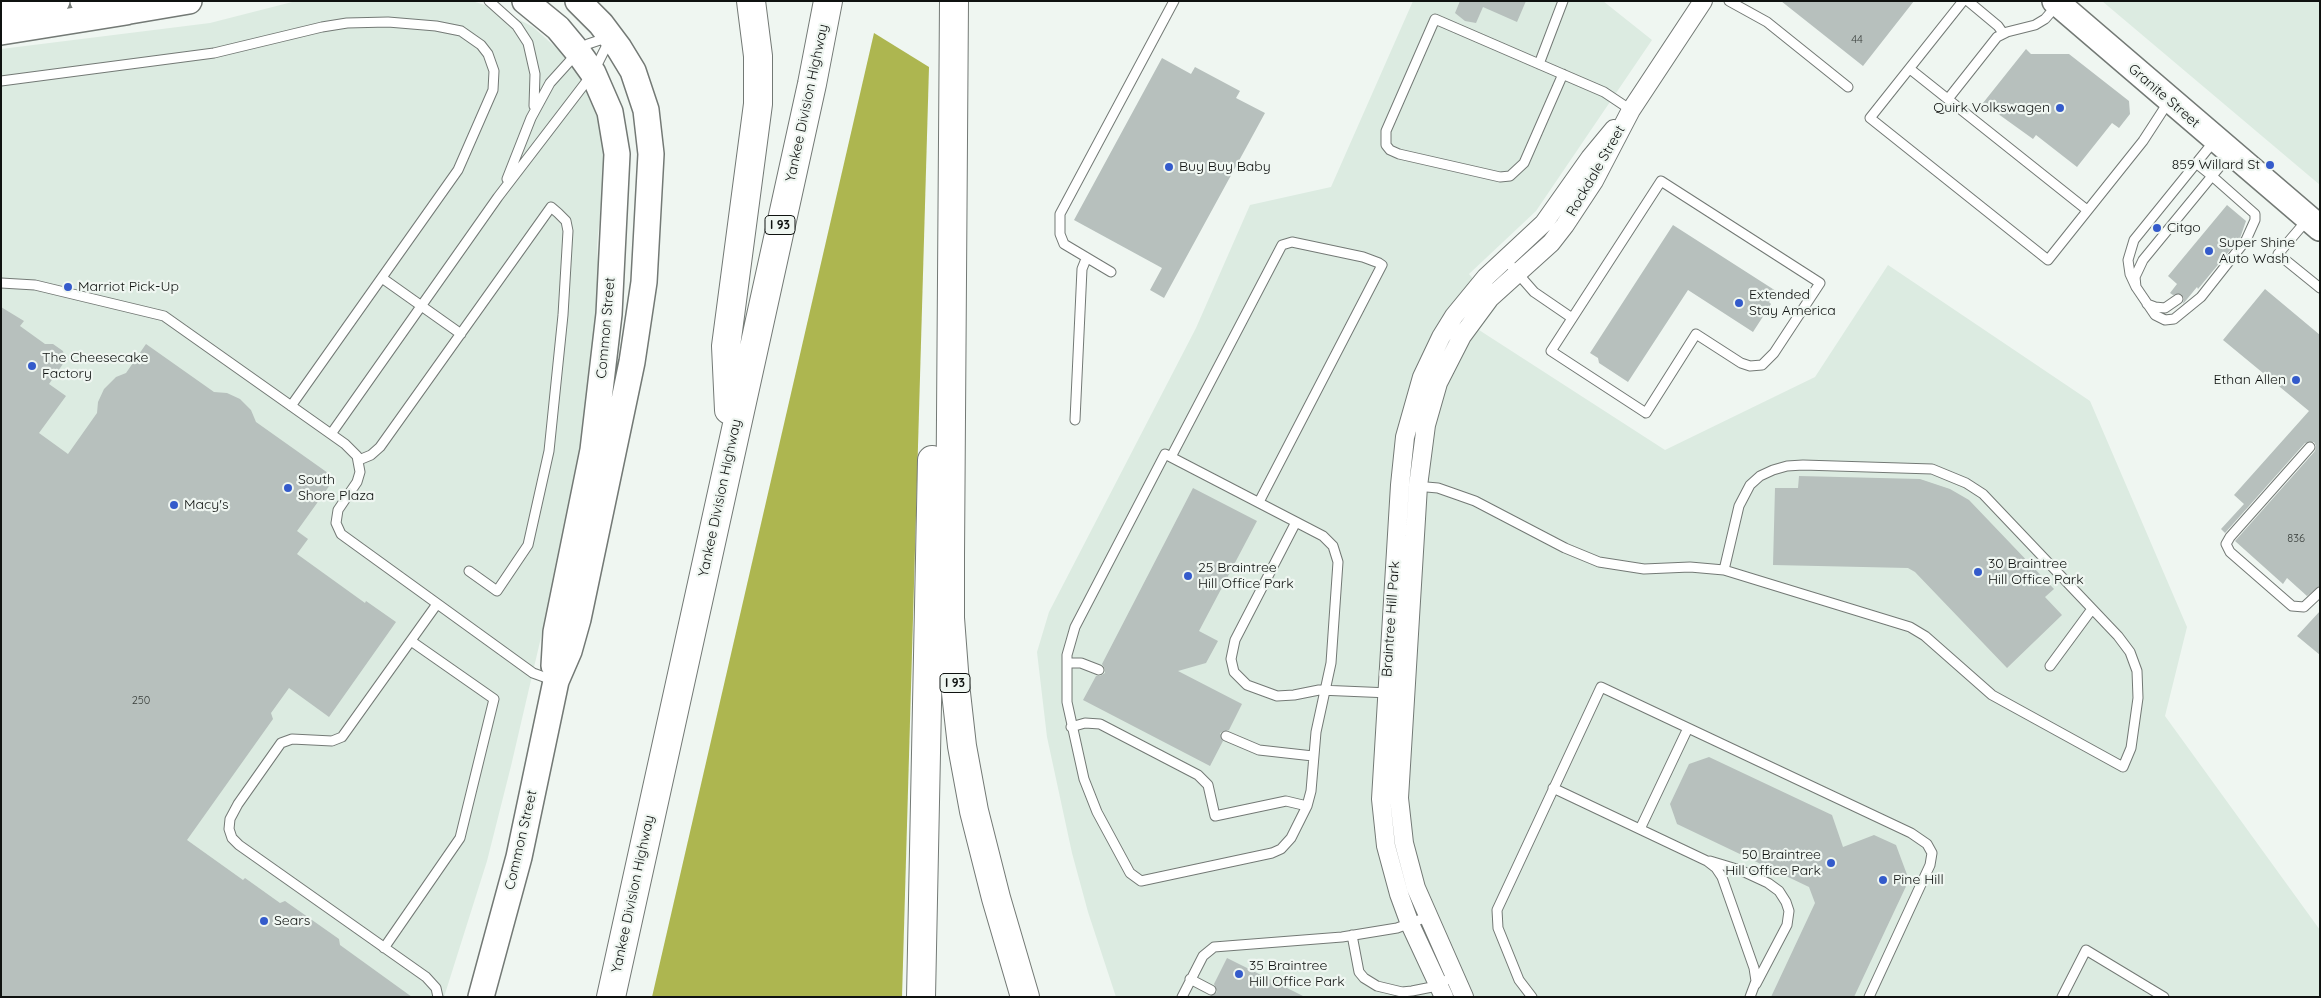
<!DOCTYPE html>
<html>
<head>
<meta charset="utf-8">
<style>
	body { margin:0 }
	#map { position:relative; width:2321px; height:998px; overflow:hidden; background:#eff6f1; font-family:Quicksand,sans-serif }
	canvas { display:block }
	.frame { position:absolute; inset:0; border:2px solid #0f1210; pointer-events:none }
</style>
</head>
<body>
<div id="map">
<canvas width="2321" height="998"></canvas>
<div class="frame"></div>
</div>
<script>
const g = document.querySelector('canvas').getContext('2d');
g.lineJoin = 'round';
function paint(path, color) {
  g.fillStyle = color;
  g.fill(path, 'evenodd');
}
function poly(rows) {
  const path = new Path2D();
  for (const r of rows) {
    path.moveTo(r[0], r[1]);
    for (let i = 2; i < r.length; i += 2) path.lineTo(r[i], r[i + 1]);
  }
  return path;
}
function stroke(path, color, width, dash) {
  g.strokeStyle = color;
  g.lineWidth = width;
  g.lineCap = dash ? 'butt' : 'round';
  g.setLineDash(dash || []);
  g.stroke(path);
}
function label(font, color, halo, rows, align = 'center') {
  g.font = font + ' Quicksand,sans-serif';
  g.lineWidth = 4.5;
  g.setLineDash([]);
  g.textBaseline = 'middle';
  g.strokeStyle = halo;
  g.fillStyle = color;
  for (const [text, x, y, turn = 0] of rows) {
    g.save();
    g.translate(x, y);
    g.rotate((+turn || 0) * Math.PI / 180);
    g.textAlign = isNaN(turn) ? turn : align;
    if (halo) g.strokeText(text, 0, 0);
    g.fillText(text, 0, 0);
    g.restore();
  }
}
const built = poly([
	[296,1,472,1,501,10,533,27,562,53,585,85,599,122,604,147,604,174,597,245,599,279,587,413,573,500,511,766,487,861,444,997,1,997,1,49,210,23],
	[1413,1,1603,1,1652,40,1536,211,1469,274,1497,306,1479,330,1665,450,1815,377,1888,265,2090,401,2187,627,2165,716,2320,930,2320,997,1116,997,1088,912,1072,853,1047,737,1037,652,1049,612,1196,328,1250,205,1331,187],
	[2102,1,2320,1,2320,185]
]);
const forest = poly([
	[874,33,929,67,902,997,652,997]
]);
const building = poly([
	[1460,1,1526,1,1517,22,1483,7,1476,23,1465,21,1455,13],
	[1781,1,1914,1,1863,66],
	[2026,49,2031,54,2069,54,2129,101,2130,114,2119,128,2112,123,2077,167,2036,135,2033,139,1983,103],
	[1162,58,1191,74,1195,67,1240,91,1236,98,1265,113,1164,298,1150,290,1162,268,1074,220],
	[2227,205,2246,221,2240,238,2198,289,2197,287,2183,304,2184,298,2181,294,2173,295,2170,293,2177,284,2168,276],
	[1673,225,1776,291,1769,302,1771,304,1753,332,1688,290,1628,382,1599,363,1598,358,1590,353],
	[2265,289,2320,335,2320,586,2307,596,2287,578,2283,584,2235,541,2315,451,2316,446,2314,442,2305,443,2225,533,2221,529,2244,504,2234,495,2309,411,2223,340],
	[1,307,24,321,20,326,45,344,53,344,63,351,65,361,49,384,66,396,39,433,68,454,97,413,98,402,104,389,116,377,126,373,146,344,214,392,227,393,240,399,251,410,256,422,335,478,297,531,308,539,297,554,365,603,366,601,396,622,329,717,289,688,271,713,273,719,187,840,243,880,245,878,280,903,285,901,339,939,340,945,412,997,1,997],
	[1799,476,1920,479,1950,489,1969,500,2054,589,2045,597,2062,615,2007,668,1915,572,1908,568,1773,565,1775,488,1798,488],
	[1193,488,1257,521,1199,631,1218,641,1206,663,1178,671,1242,704,1229,730,1220,733,1223,741,1210,766,1083,700,1096,676,1100,676,1105,673,1105,669,1102,664],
	[2320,611,2320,655,2297,636],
	[1709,757,1832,815,1843,847,1874,835,1896,845,1909,880,1854,997,1771,997,1815,903,1809,887,1677,824,1670,804,1689,764],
	[1227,958,1305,997,1208,997,1217,992,1214,984]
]);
const lane = poly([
	[489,1,517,26,528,43,535,74,534,106],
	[1729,1,1767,22,1848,87],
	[1963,1,1870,118,2048,260,2143,141,2169,101],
	[1968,1,1998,26,2003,33],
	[1539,64,1563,1],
	[1910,69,2087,210],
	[1563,74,1524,163,1510,176,1500,177,1399,154,1390,150,1386,145,1386,131,1435,19,1539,64,1604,92,1631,110],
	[1,81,214,53,322,27,347,23,388,22,436,26,461,31,481,45,488,54,494,71,493,90,458,170,291,406],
	[1948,99,1997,37,2007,32,2035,25,2045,19,2058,4],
	[2196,163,2212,176,2231,153],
	[507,179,531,118,550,83,578,52,588,44,609,37],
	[1661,181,1820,283,1774,353,1762,365,1750,366,1741,363,1696,334,1646,413,1551,351,1661,181],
	[2307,220,2278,254,2320,288],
	[1505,259,1534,292,1572,318],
	[1111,272,1064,244,1060,234,1060,214,1174,1],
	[382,278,461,334],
	[1,283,35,285,164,316,345,444,357,456,360,472,357,482,338,510,336,523,341,534,533,673,555,681],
	[2136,287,2135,277,2143,260,2212,176,2255,214,2255,220,2246,240,2201,297,2174,319,2165,320,2155,315,2136,287,2130,274,2128,260,2134,240,2215,140],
	[2147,304,2155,307,2165,308,2178,299],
	[1075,420,1082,269,1086,259],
	[331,434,498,197,593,73,609,41],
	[2310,447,2230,537,2226,544,2230,552,2292,606,2304,607,2320,592],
	[1165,454,1323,536,1333,546,1338,562,1331,663,1316,732,1311,791,1307,806,1291,838,1281,849,1272,853,1141,881,1130,873,1097,812,1084,779,1067,702,1067,655,1075,627,1165,454],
	[1171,457,1282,245,1292,242,1363,257,1379,263,1382,265,1259,502],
	[359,460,371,455,380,447,551,207,558,213,566,221,568,231,563,315,549,451,528,545,497,591,469,571],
	[1803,465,1932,469,1966,483,1983,494,2118,636,2130,652,2137,671,2138,698,2131,748,2123,767,1992,695,1925,636,1910,627,1724,570,1739,506,1750,485,1760,476,1773,470,1787,466,1803,465],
	[1415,486,1438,488,1475,501,1565,548,1599,562,1644,569,1690,567,1724,570],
	[1296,522,1235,640,1231,659,1234,672,1247,685,1277,696,1294,695,1319,690,1390,693],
	[437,604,342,737,332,741,292,739,281,743,238,804,230,819,229,829,232,838,239,845,426,977,436,988,438,997],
	[1067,663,1081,663,1099,670],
	[2050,666,2092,609],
	[1071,727,1085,723,1100,724,1198,775,1208,785,1215,816,1286,801,1307,806],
	[1226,736,1259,750,1313,756],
	[1553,788,1707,861,1716,868,1722,877,1754,968,1756,981,1750,997],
	[1640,829,1688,728],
	[1710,861,1740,870,1768,883,1779,891,1786,902,1789,911,1787,925,1756,984],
	[1352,935,1359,972,1364,978,1377,986,1402,992,1412,991,1432,987,1455,976],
	[384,948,460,838,494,699,411,641],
	[1190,979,1211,990],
	[1182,997,1203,956,1214,947,1342,937,1397,928,1427,917],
	[1532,997,1519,980,1498,928,1497,910,1601,687,1911,833,1927,844,1932,853,1930,865,1869,997],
	[2062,997,2086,950,2164,997]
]);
const street = poly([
	[1444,997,1410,924,1399,894,1386,846,1381,799,1400,485,1405,437,1422,377,1441,337,1454,316,1486,277,1544,223,1590,158,1614,129],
	[1464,997,1416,888,1404,843,1399,798,1418,486,1426,425,1438,383,1462,336,1490,298,1551,243,1565,225,1594,181,1631,110,1703,1]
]);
const secondary = poly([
	[83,1,103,11,118,13,189,1],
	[525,1,558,28,578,52,593,73,610,112,617,154,609,314,593,450,556,632,554,666],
	[2055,1,2320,228],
	[1,12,46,7,57,1],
	[1,32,126,12],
	[481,997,519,857,556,681,569,651,578,619,632,362,644,282,651,154,646,110,633,71,619,48,601,24,578,1]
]);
const highway = poly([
	[954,1,950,555,950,618,955,684,962,746,974,811,996,898,1025,997],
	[729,410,726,346,758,104,758,56,751,1],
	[611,997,812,84,828,1],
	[921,997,932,460]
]);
const markers = [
	[2060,108,5,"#345bcb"],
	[2270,165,5,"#345bcb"],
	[1169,167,5,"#345bcb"],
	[2157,228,5,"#345bcb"],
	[2209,251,5,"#345bcb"],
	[68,287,5,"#345bcb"],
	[1739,303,5,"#345bcb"],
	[32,366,5,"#345bcb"],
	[2296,380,5,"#345bcb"],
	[288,488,5,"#345bcb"],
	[174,505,5,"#345bcb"],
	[1978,572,5,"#345bcb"],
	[1188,576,5,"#345bcb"],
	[1831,863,5,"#345bcb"],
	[1883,880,5,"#345bcb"],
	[264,921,5,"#345bcb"],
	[1239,974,5,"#345bcb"]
];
const numberNames = [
	["44",1857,40],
	["836",2296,539],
	["250",141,701]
];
const shields = [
	[780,225,30],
	[955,683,30]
];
const shieldNames = [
	["I 93",780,225],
	["I 93",955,683]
];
const streetNames = [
	["Granite Street",2164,96,41],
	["Yankee Division Highway",807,103,-78],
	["Rockdale Street",1596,171,-60],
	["Common Street",606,328,-85],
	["Yankee Division Highway",720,498,-78],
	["Braintree Hill Park",1391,619,-86],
	["Common Street",521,840,-77],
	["Yankee Division Highway",633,894,-78]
];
const poiNames = [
	["Quirk Volkswagen",2050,108,"right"],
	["859 Willard St",2260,165,"right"],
	["Buy Buy Baby",1179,167],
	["Citgo",2167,228],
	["Super Shine",2219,243],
	["Auto Wash",2219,259],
	["Marriot Pick-Up",78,287],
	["Extended",1749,295],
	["Stay America",1749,311],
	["The Cheesecake",42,358],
	["Factory",42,374],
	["Ethan Allen",2286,380,"right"],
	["South",298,480],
	["Shore Plaza",298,496],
	["Macy's",184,505],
	["30 Braintree",1988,564],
	["Hill Office Park",1988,580],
	["25 Braintree",1198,568],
	["Hill Office Park",1198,584],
	["50 Braintree",1821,855,"right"],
	["Hill Office Park",1821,871,"right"],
	["Pine Hill",1893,880],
	["Sears",274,921],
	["35 Braintree",1249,966],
	["Hill Office Park",1249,982]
];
paint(built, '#dcebe1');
paint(forest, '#adb650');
paint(building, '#b7c0bd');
stroke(lane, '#737975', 11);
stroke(street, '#737975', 20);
stroke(secondary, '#737975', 28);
stroke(highway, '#737975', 30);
stroke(lane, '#fff', 9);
stroke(street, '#fff', 18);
stroke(secondary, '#fff', 25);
stroke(highway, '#fff', 28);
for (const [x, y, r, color] of markers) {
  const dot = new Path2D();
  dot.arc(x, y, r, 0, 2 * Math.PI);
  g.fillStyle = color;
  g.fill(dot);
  stroke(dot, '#eff6f1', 2);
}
label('11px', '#393e3b', null, numberNames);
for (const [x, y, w] of shields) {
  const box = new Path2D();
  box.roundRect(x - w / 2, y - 9.5, w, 19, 4);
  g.fillStyle = '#eff6f1';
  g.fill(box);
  stroke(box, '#0f1210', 1);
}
label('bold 12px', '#0f1210', null, shieldNames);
label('14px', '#0f1210', '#eff6f1', streetNames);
label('14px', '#0f1210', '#eff6f1', poiNames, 'left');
</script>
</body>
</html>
